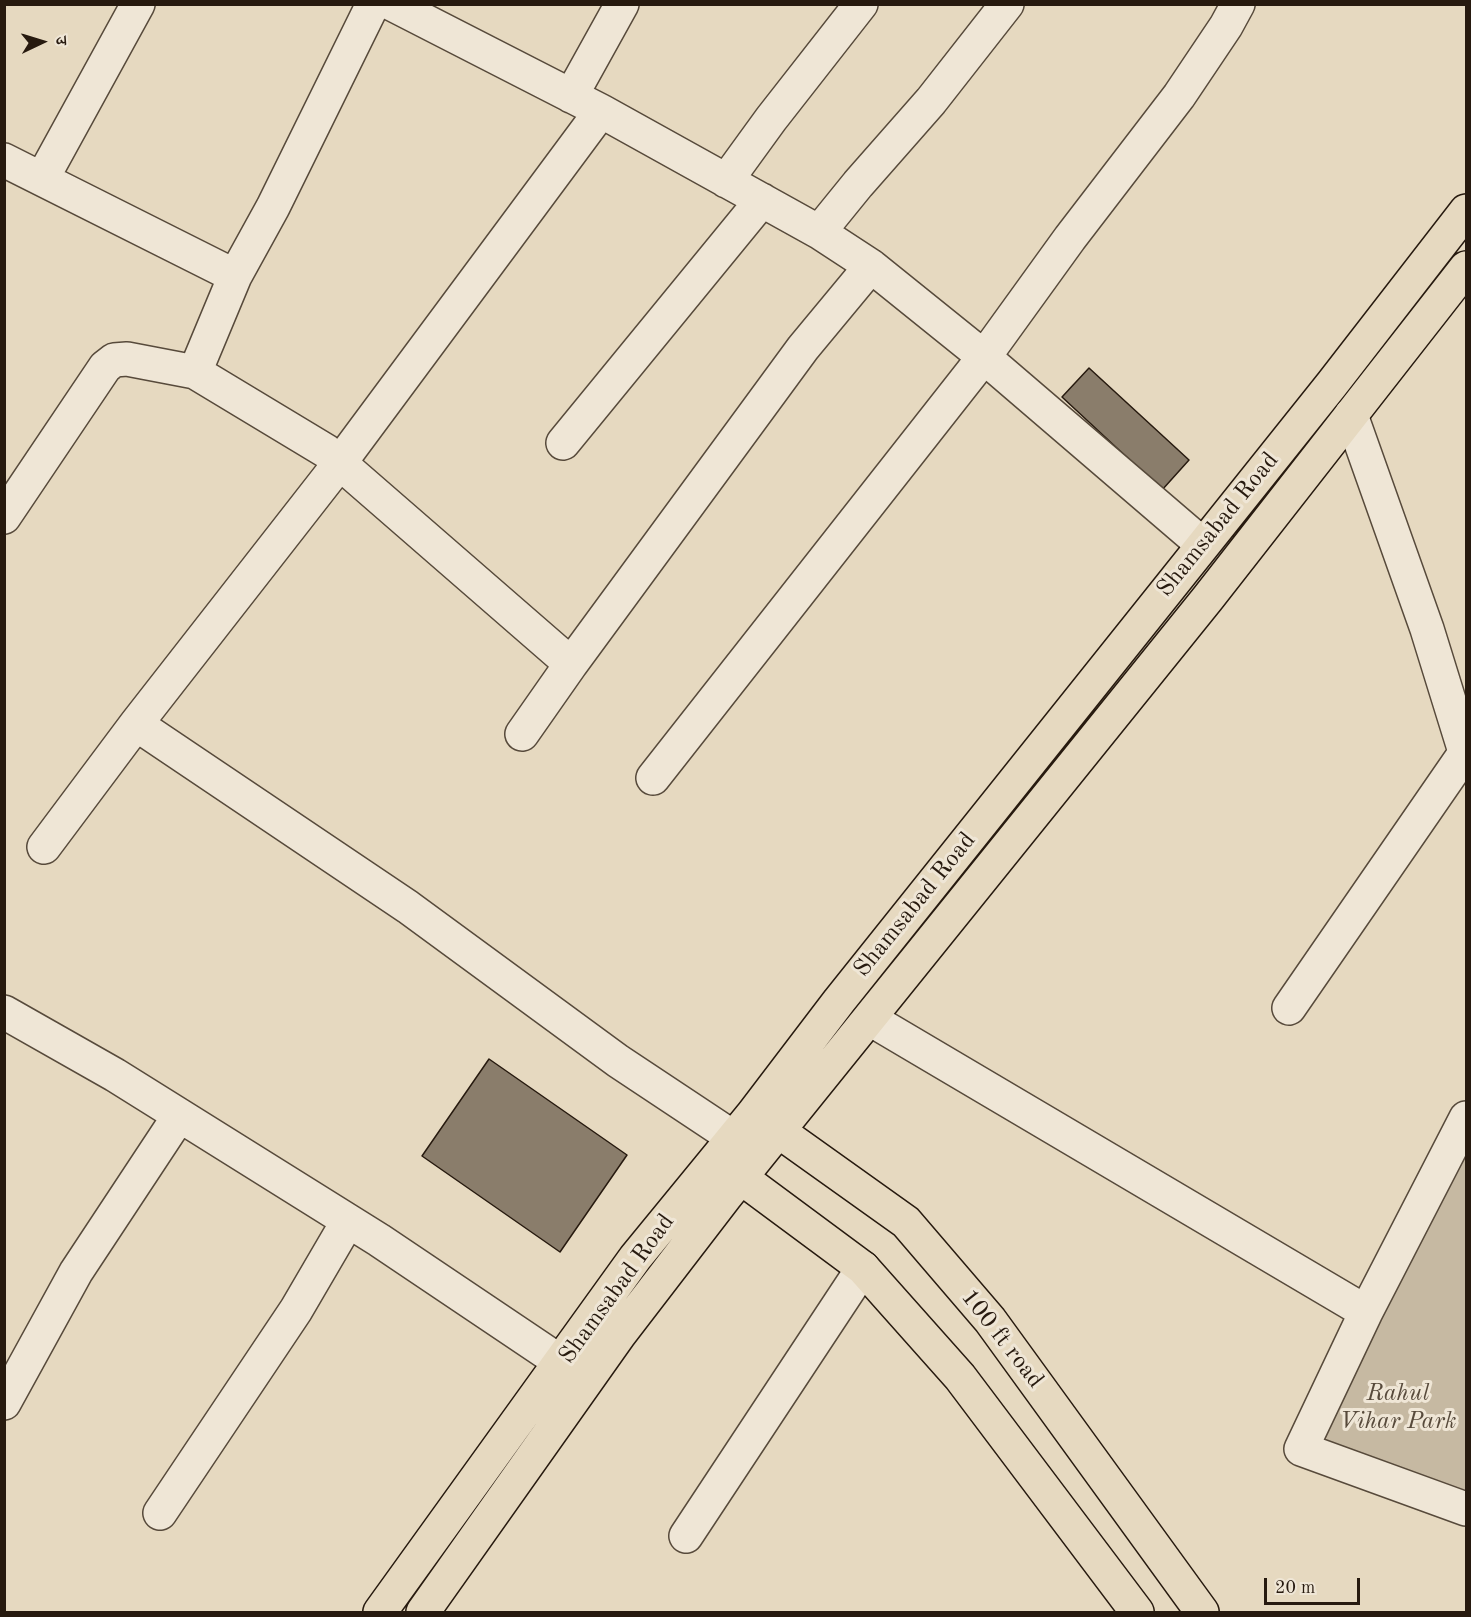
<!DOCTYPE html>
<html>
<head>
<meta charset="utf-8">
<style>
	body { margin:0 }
	#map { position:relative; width:1471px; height:1617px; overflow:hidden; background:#e6d9c0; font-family:"Old Standard TT","Noto Serif Devanagari",serif }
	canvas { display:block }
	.frame { position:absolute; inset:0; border:6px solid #271a0f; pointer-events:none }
	.north { position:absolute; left:12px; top:12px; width:60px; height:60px; -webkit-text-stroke:4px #efe6d6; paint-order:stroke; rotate:86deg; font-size:16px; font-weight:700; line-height:24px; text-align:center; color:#271a0f }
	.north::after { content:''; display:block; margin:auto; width:21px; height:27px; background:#271a0f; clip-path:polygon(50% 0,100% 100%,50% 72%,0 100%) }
	.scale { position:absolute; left:1264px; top:1578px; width:96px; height:27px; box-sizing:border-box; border:3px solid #271a0f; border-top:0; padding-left:8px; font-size:18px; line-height:21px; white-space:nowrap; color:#271a0f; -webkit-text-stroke:4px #efe6d6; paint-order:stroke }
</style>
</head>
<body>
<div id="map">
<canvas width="1471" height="1617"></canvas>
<div class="frame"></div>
<div class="north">उ</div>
<div class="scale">20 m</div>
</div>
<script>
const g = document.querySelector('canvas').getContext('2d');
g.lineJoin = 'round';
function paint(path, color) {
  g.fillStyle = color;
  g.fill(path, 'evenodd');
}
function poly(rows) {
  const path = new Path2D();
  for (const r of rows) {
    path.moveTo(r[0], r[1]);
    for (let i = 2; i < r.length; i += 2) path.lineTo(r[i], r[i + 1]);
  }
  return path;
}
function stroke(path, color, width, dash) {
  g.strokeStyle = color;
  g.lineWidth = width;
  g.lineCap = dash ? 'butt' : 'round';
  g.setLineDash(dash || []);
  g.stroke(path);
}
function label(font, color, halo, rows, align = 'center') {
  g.font = font + ' "Old Standard TT",serif';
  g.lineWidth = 6;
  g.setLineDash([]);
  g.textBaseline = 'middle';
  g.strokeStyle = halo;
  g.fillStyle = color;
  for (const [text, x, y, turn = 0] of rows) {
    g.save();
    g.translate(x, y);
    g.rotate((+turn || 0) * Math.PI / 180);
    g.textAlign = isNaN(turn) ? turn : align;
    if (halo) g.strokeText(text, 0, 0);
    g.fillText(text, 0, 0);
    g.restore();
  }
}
const green = poly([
	[1466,1118,1466,1482,1464,1500,1301,1449]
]);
const building = poly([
	[1089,368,1189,460,1162,490,1062,397,1089,368],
	[489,1059,627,1155,560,1252,422,1156,489,1059]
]);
const minor = poly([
	[392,4,601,111,819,232,871,266,984,357,1202,544],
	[571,96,622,4],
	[4,160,235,276],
	[42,179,138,4],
	[726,181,771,119,861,4],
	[819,232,858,184,931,101,1007,4],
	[195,372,235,276,273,207,373,4],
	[1351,415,1427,629,1466,755],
	[563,443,762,200],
	[4,517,105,367,114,360,127,359,195,372,326,451,571,664],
	[136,724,408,907,618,1061,734,1138],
	[522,734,571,664,803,348,871,266],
	[653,778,984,357,1070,238,1179,96,1226,26,1238,4],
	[44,847,136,724,339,464,601,111],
	[1289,1008,1465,753],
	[4,1012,115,1075,379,1240,562,1363],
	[870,1019,1366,1312,1466,1118],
	[1366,1312,1301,1449,1466,1509],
	[4,1403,76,1272,179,1116],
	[160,1513,296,1310,348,1221],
	[686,1536,863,1268]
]);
const major = poly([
	[763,1120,906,1222,990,1320,1202,1612],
	[724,1165,863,1268,960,1377,1137,1612],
	[380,1612,635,1258,753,1114,839,1001,1332,384,1466,211],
	[423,1612,619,1335,725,1197,1208,598,1466,268]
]);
const streetNames = [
	["Shamsabad Road",1218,525,-51],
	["Shamsabad Road",915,905,-51],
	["Shamsabad Road",617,1289,-54],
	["100 ft road",1002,1339,52]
];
const parkNames = [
	["Rahul",1398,1394],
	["Vihar Park",1398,1422]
];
paint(green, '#c6b9a2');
paint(building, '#8a7d6b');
stroke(building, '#271a0f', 1.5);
stroke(minor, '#574a3b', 36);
stroke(major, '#271a0f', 36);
stroke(minor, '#efe6d6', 33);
stroke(major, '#e6d9c0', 33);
label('24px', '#271a0f', '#efe6d6', streetNames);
label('italic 24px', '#574a3b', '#efe6d6', parkNames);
</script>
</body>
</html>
